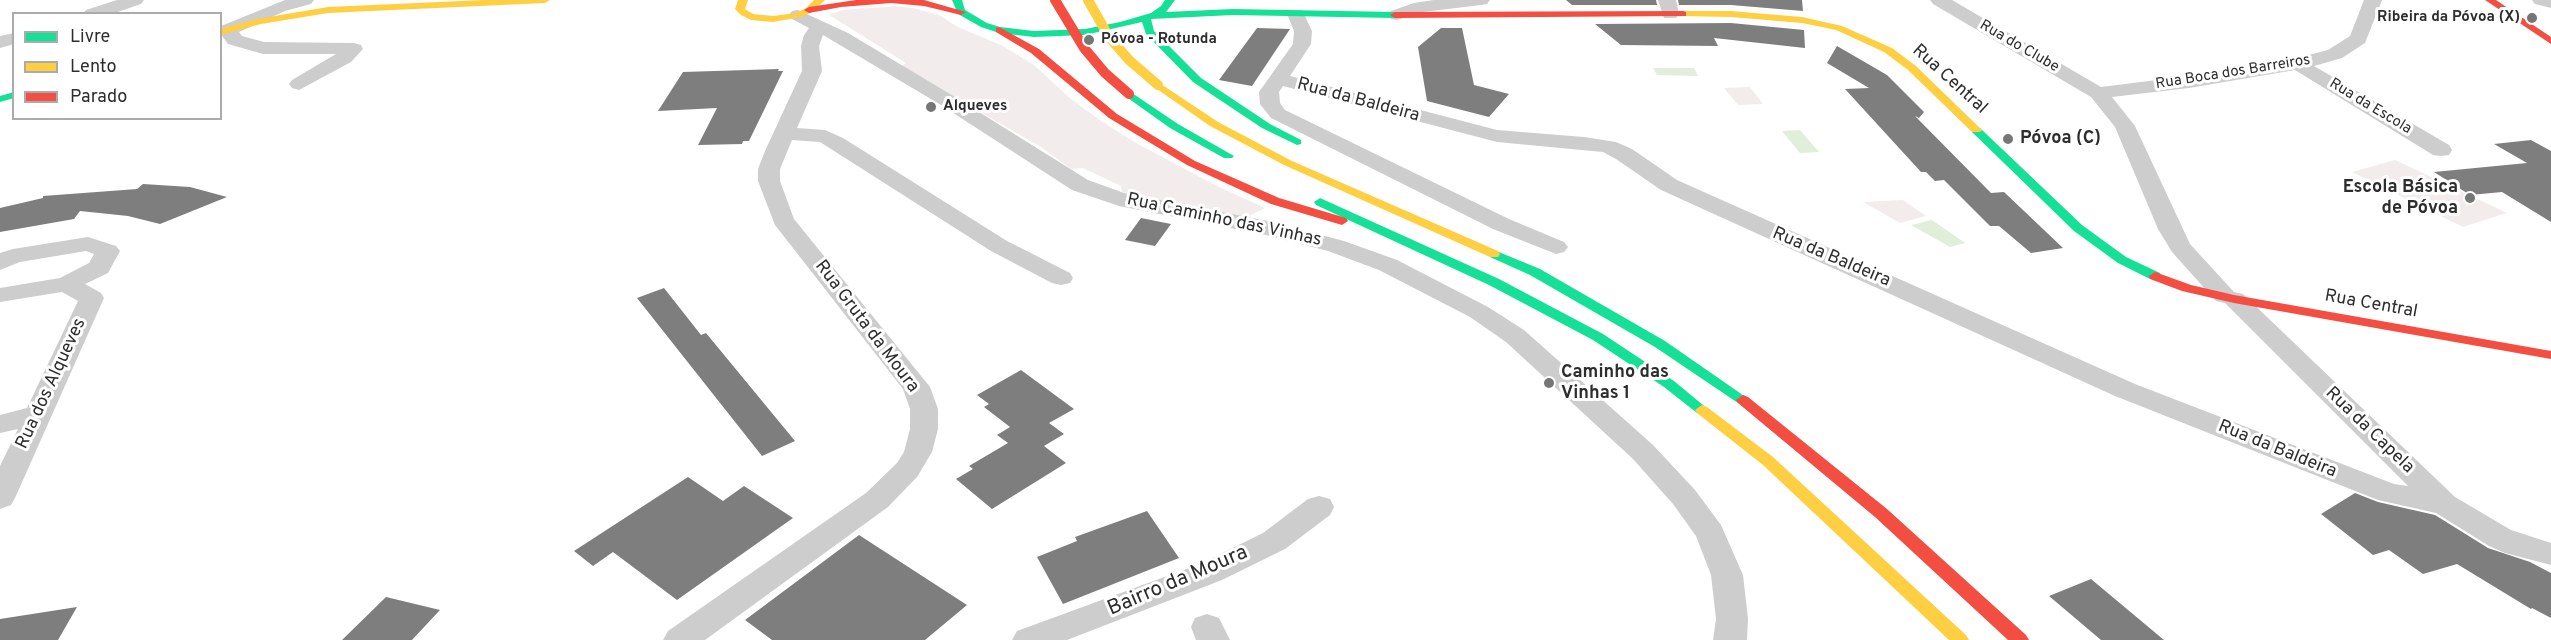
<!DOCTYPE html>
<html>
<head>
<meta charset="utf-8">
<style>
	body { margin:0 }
	#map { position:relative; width:2551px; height:640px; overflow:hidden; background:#fff; font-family:Overpass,sans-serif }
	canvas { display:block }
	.legend { position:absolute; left:12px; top:12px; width:210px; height:108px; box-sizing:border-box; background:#fff; border:2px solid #ababab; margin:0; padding:8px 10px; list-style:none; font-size:18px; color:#2d2d2d }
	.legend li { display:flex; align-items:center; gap:12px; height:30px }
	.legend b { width:30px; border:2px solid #ababab }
</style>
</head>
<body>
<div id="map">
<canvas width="2551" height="640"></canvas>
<ul class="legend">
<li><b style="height:8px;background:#16e098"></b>Livre</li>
<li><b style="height:8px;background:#ffcf43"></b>Lento</li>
<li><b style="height:8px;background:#f24e42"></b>Parado</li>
</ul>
</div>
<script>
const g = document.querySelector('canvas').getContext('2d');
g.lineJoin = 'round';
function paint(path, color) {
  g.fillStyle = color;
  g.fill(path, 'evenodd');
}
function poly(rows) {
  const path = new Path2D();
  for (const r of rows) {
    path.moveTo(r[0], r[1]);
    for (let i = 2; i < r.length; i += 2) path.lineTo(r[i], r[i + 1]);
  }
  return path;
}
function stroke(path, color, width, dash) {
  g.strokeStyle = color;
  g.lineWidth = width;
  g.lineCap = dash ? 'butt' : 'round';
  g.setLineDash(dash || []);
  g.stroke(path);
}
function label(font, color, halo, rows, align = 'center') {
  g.font = font + ' Overpass,sans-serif';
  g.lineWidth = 6;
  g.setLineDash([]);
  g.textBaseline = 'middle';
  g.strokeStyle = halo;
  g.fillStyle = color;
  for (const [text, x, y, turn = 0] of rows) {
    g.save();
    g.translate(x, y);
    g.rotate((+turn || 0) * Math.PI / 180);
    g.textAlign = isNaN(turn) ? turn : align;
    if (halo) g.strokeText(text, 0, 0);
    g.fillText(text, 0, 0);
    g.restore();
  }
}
const green = poly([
	[895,6,913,8,939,15,958,27,1003,46,1034,65,1071,99,1101,121,1136,143,1217,186,1265,208,1247,217,1187,207,1122,192,1121,186,1083,168,1071,169,1041,147,928,82,902,66,906,63,829,15,843,10],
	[1750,87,1763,104,1738,105,1724,88],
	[2395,160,2408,166,2507,213,2463,227,2352,172],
	[1903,200,1926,216,1900,223,1863,202]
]);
const water = poly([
	[1653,68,1694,68,1698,76,1657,75],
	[1800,130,1819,152,1800,153,1782,131],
	[1932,220,1965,243,1950,247,1911,225]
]);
const building = poly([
	[1566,0,1656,0,1657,5,1572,5],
	[1678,0,1802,0,1803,11,1731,5,1679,5],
	[1731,23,1804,30,1805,48,1714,38,1718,46,1621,45,1595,24],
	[1257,28,1290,29,1252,86,1219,80],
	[1441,28,1462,28,1474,85,1509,94,1489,117,1427,101,1418,47],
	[1837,46,1887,75,1924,112,1919,118,1915,116,1991,193,2004,192,2063,248,2031,253,1999,226,1990,226,1944,180,1935,181,1926,172,1921,172,1845,89,1869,88,1827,63],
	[779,69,778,71,783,71,749,141,743,141,742,144,698,145,717,108,658,111,683,72],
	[2531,140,2551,151,2551,222,2502,192,2470,195,2434,172,2527,163,2494,144],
	[143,184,190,187,227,197,160,224,128,216,80,211,74,219,0,232,0,208,43,198,43,196,137,189],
	[1141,218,1171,224,1155,246,1125,240],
	[664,288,701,335,706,333,795,441,762,456,637,298],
	[1021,370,1074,409,1049,423,1064,434,1044,446,1066,463,992,509,956,479,973,469,969,466,1008,443,997,435,1010,427,984,407,989,404,977,395],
	[688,477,723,501,744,486,793,518,677,600,613,552,593,566,574,551],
	[2355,493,2378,502,2435,515,2488,548,2530,562,2551,573,2551,618,2532,608,2531,609,2457,564,2423,574,2389,550,2373,555,2321,514],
	[1147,511,1179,558,1063,604,1037,557,1077,541,1075,537],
	[859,535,967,605,925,640,772,640,745,620],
	[2091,579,2164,640,2101,640,2049,596],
	[386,597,440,610,412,640,342,640],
	[77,607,58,640,0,640,0,619]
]);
const street = poly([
	[117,0,144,0,141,4,112,14,83,14,86,10,117,0],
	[285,0,314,0,311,4,285,11,239,32,242,36,264,42,354,43,361,45,363,49,351,62,299,90,292,88,289,84,292,80,336,54,263,54,228,44,220,33,221,26,285,0],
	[1434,0,1490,0,1487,4,1481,5,1423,12,1397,20,1391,19,1388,15,1391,11,1414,3,1434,0],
	[1658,0,1676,0,1679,14,1676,18,1664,18,1658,0],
	[1930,0,1952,0,2101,87,2189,76,2297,58,2328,50,2350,36,2364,0,2382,0,2365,43,2342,58,2314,66,2449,145,2452,150,2449,155,2441,156,2433,155,2295,70,2189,88,2112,97,2135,126,2190,244,2234,292,2243,294,2455,497,2511,530,2551,543,2551,565,2505,553,2489,546,2436,513,2378,500,2115,396,1661,190,1616,159,1603,152,1497,142,1283,86,1279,92,1280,103,1285,110,1509,219,1564,242,1568,247,1564,252,1556,254,1493,229,1271,118,1260,104,1259,92,1293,44,1294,31,1287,14,1290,10,1302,10,1312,31,1311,44,1290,76,1497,130,1584,137,1616,142,1632,149,1677,180,2135,384,2394,484,2408,486,2225,303,2216,301,2172,252,2158,229,2115,127,2091,97,1933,4,1930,0],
	[2532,0,2551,0,2551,8,2535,4,2532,0],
	[798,10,848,33,955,97,1088,180,1124,193,1268,221,1344,241,1397,260,1488,307,1524,330,1653,445,1695,490,1721,525,1743,575,1748,619,1747,640,1713,640,1716,619,1711,575,1696,536,1673,504,1633,459,1506,342,1470,317,1379,270,1328,251,1266,235,1119,206,1072,190,941,105,823,35,819,46,822,71,797,128,825,130,843,138,1007,241,1070,273,1073,278,1070,283,1061,285,1052,283,991,251,820,142,792,140,780,169,780,181,794,219,930,387,938,409,938,429,932,452,917,477,888,507,705,640,663,640,668,631,866,493,897,463,904,452,910,429,910,409,903,389,775,225,758,181,758,169,765,151,802,71,801,46,804,35,809,28,792,19,789,15,792,11,798,10],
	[14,33,14,44,0,48,0,36,14,33],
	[88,237,116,246,120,251,108,273,85,284,101,293,104,298,15,498,11,505,0,509,0,466,18,429,0,433,0,415,27,408,78,301,62,292,0,302,0,288,60,278,89,263,94,254,86,251,20,262,0,270,0,253,13,249,88,237],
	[1319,496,1330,499,1334,507,1330,515,1285,549,1222,580,1067,640,1012,640,1017,631,1200,564,1263,533,1308,499,1319,496],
	[1207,614,1219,618,1230,640,1196,640,1191,627,1195,618,1207,614]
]);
const fast = poly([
	[952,0,962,0,965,10,987,23,1000,27,1034,31,1085,29,1120,22,1151,13,1161,6,1165,0,1175,0,1166,12,1233,9,1395,12,1400,15,1395,18,1233,15,1151,19,1154,31,1201,78,1270,124,1301,140,1301,144,1297,145,1262,128,1193,82,1146,34,1142,22,1085,35,1034,37,999,33,981,27,958,14,952,0],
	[1129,91,1178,124,1234,156,1232,158,1224,158,1170,128,1125,96,1125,92,1129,91],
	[14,92,14,98,0,102,0,96,14,92],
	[1976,127,1980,128,2082,225,2126,257,2160,273,2161,276,2160,279,2150,279,2118,263,2074,231,1972,132,1972,128,1976,127],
	[1320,198,1499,279,1603,334,1674,381,1709,410,1707,413,1697,413,1664,387,1593,340,1489,285,1316,205,1314,202,1320,198],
	[1494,250,1540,269,1665,341,1750,400,1743,405,1738,403,1655,347,1530,275,1490,257,1488,254,1490,251,1494,250]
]);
const slow = poly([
	[484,0,550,0,545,3,328,13,261,24,220,35,220,29,257,19,328,7,484,0],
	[738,0,748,0,745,9,753,14,773,16,796,13,806,8,814,0,825,0,812,12,801,17,773,22,751,20,741,15,735,9,738,0],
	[1683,11,1731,11,1802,17,1842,26,1892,48,1916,66,1982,130,1980,132,1972,132,1908,70,1884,52,1836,30,1802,23,1731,17,1680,16,1680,12,1683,11],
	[1158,82,1218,122,1292,161,1498,251,1500,254,1498,257,1490,257,1284,165,1210,126,1154,87,1153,85,1158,82],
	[1702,405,1707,407,1773,457,1966,635,1969,640,1949,640,1763,465,1697,413,1695,410,1702,405]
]);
const jam = poly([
	[856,0,924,0,966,12,961,15,924,6,891,3,841,7,809,13,804,10,809,7,856,0],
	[2485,0,2496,0,2551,37,2551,44,2485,0],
	[1683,11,1686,12,1686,16,1395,18,1390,15,1395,12,1683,11],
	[999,27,1039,49,1117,114,1195,161,1279,198,1346,218,1348,221,1342,225,1271,204,1187,165,1109,118,1031,53,996,32,996,28,999,27],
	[2155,272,2191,285,2234,295,2551,351,2551,359,2234,303,2182,291,2150,279,2149,276,2155,272],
	[1743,395,1748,397,1887,509,2026,635,2029,640,2008,640,1875,517,1738,403,1736,400,1743,395]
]);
const slowBridge = poly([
	[1088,0,1109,37,1129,60,1158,85]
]);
const jamBridge = poly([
	[1055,0,1084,48,1105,73,1129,94]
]);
const markers = [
	[2532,18,6,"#767676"],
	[1089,40,6,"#767676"],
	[931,107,6,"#767676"],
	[2008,139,6,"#767676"],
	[2470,198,6,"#767676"],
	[1549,383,6,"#767676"]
];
const farPoinames = [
	["Ribeira da Póvoa (X)",2520,18,"right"],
	["Póvoa - Rotunda",1101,40],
	["Alqueves",943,107]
];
const farStreetnames = [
	["Rua do Clube",2019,47,30],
	["Rua Boca dos Barreiros",2233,73,-9],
	["Rua da Escola",2370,107,31]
];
const streetNames = [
	["Rua Central",1949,80,42],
	["Rua da Baldeira",1358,101,15],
	["Rua Caminho das Vinhas",1224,221,12],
	["Rua da Baldeira",1831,258,23],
	["Rua Central",2371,305,10],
	["Rua Gruta da Moura",866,327,53],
	["Rua dos Alqueves",52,384,-65],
	["Rua da Capela",2369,431,44],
	["Rua da Baldeira",2277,450,22]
];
const poiNames = [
	["Póvoa (C)",2020,139],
	["Escola Básica",2458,188,"right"],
	["de Póvoa",2458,209,"right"],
	["Caminho das",1561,373],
	["Vinhas 1",1561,394]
];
const nearStreetnames = [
	["Bairro da Moura",1178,582,-23]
];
paint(green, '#f3eced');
paint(water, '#e0eeda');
paint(building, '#7e7e7e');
paint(street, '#cdcdcd');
paint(fast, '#16e098');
paint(slow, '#ffcf43');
paint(jam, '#f24e42');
stroke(slowBridge, '#ffcf43', 10);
stroke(jamBridge, '#f24e42', 10);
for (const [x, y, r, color] of markers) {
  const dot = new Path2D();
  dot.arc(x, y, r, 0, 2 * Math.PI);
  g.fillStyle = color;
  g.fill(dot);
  stroke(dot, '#fff', 2);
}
label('bold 15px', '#2d2d2d', '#fff', farPoinames, 'left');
label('15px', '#2d2d2d', '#fff', farStreetnames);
label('18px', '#2d2d2d', '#fff', streetNames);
label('bold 18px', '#2d2d2d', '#fff', poiNames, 'left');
label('21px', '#2d2d2d', '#fff', nearStreetnames);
</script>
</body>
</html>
